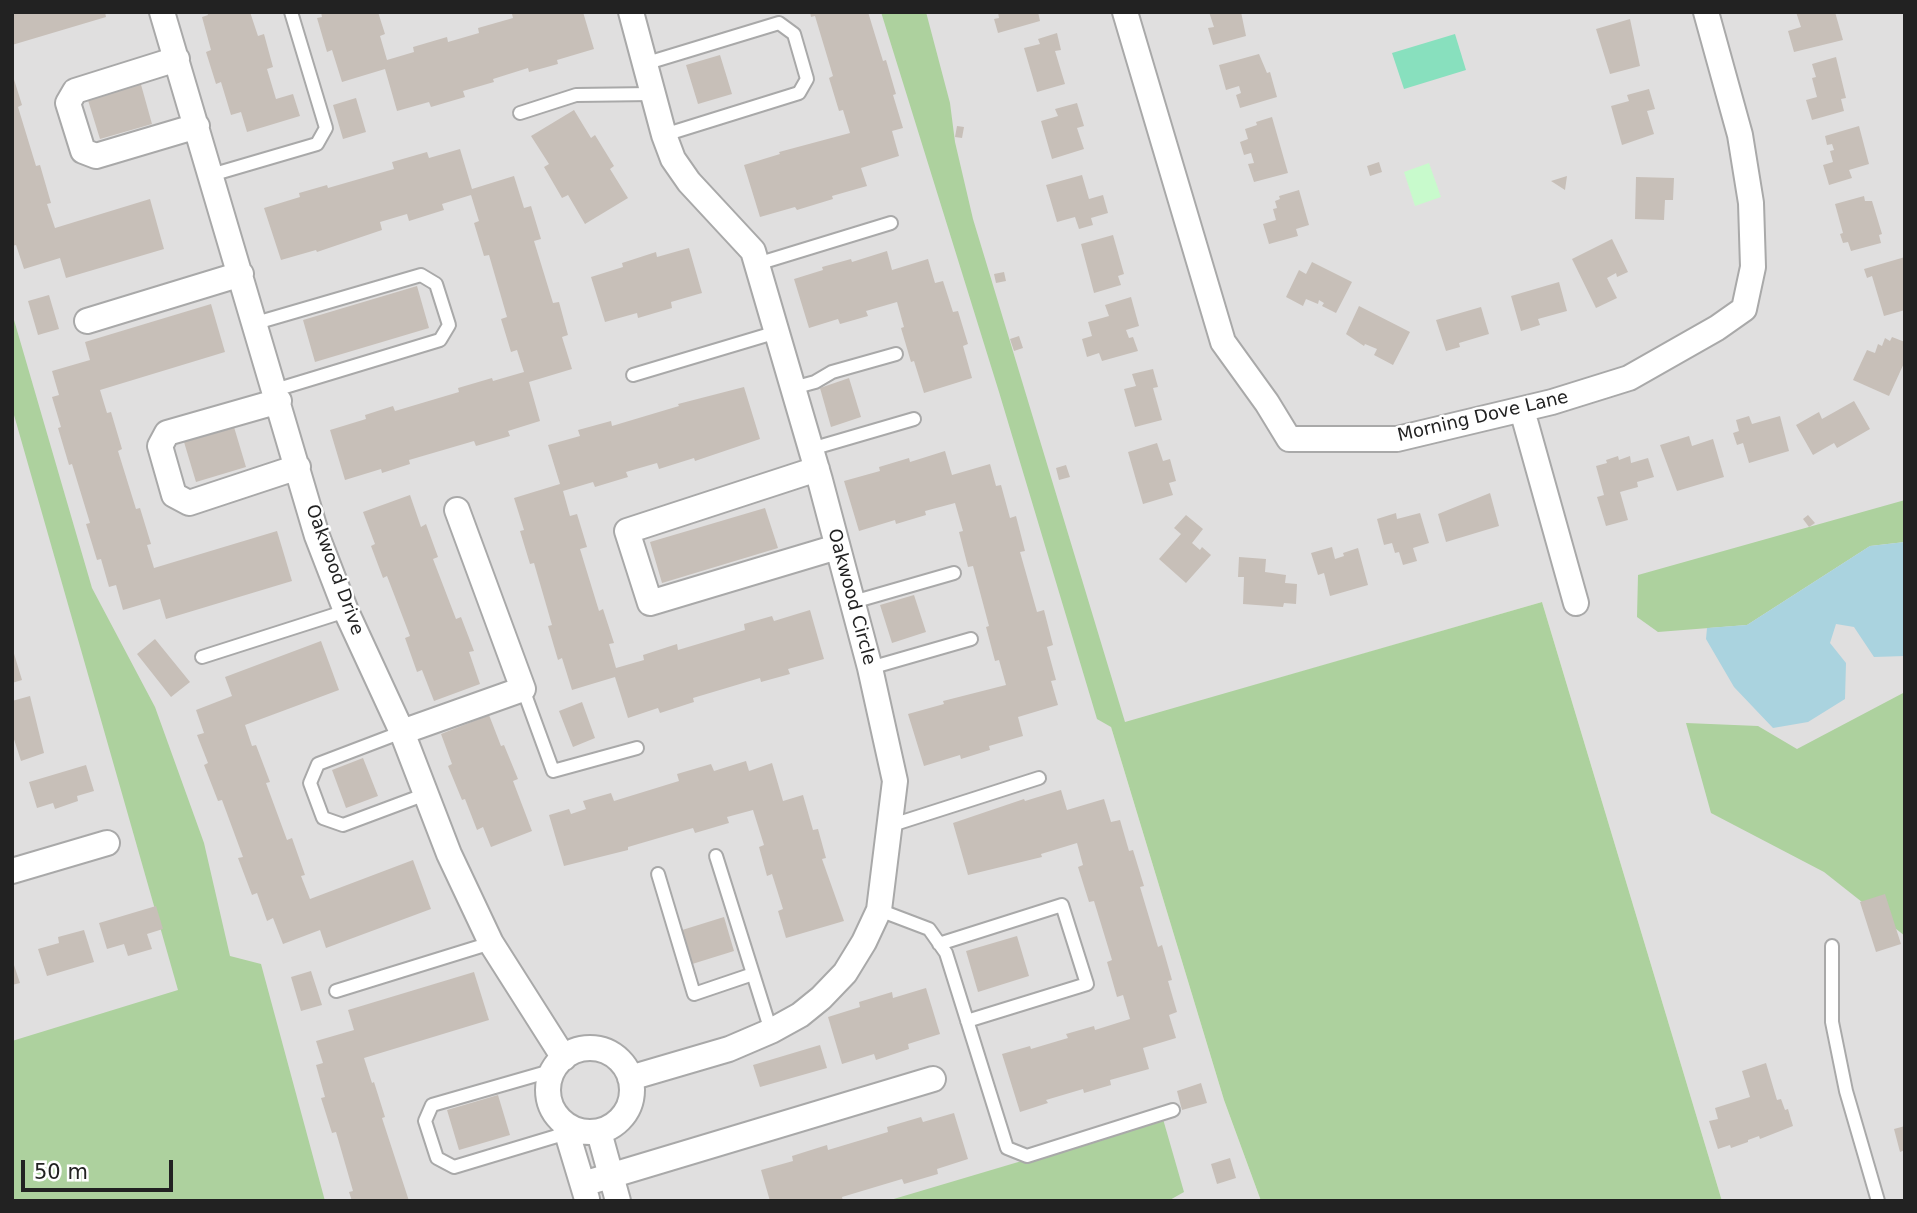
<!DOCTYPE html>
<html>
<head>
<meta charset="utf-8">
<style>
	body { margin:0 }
	#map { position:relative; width:1917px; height:1213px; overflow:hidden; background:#f2efe9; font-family:"DejaVu Sans",sans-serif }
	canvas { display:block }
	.frame { position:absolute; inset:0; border:14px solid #222; pointer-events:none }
	.scale { position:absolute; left:21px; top:1160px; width:152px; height:32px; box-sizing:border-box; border:4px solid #222; border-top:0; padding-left:9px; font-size:21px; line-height:24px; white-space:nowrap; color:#222; -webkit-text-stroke:5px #fff; paint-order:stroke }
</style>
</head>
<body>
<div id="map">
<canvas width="1917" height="1213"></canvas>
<div class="frame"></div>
<div class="scale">50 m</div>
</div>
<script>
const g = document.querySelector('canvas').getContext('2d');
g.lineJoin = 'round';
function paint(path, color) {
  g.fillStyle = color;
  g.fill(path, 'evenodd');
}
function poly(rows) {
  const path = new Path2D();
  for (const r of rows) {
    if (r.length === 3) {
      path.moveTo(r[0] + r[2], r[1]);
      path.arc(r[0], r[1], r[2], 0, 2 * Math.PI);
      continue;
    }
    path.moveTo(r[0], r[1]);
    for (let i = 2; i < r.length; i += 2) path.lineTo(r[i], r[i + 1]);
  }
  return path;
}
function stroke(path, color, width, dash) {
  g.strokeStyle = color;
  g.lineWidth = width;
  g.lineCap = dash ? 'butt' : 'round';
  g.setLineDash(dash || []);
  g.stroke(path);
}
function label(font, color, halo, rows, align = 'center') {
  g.font = font + ' "DejaVu Sans",sans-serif';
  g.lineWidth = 5;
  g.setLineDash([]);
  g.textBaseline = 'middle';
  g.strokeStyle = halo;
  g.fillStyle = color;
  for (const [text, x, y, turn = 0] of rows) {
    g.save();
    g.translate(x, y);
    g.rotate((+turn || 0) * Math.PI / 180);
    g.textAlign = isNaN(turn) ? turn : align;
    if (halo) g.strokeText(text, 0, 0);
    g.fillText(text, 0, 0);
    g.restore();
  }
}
const residential = poly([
	[12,12,1905,12,1905,1201,1722,1201,1542,602,1111,727,1224,1100,1261,1201,207,1201,12,1041]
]);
const forest = poly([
	[881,12,926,12,950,103,955,142,973,219,1125,722,1542,602,1722,1201,1261,1201,1224,1100,1111,727,1097,719,999,392],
	[12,313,92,588,155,707,204,843,230,956,261,964,325,1201,12,1201,12,1041,178,990,12,408],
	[1905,500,1905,542,1870,546,1747,625,1658,632,1637,617,1638,575],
	[1905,692,1905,936,1824,872,1711,813,1686,723,1758,726,1797,749],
	[1163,1119,1184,1192,1168,1201,887,1201]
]);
const park = poly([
	[1429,163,1441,197,1415,206,1404,172]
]);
const pitch = poly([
	[1455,34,1466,70,1404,89,1392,53]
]);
const water = poly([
	[1905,542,1905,656,1874,657,1854,627,1836,624,1830,643,1846,663,1845,699,1808,722,1773,728,1734,687,1706,639,1707,628,1747,625,1870,546]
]);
const building = poly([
	[12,12,105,12,106,17,12,45],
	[207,12,250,12,258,36,264,34,273,67,267,69,276,99,293,94,300,116,247,132,241,112,231,115,221,82,216,84,206,52,211,50,202,17,208,15],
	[321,12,378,12,385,34,380,36,387,60,414,52,413,47,447,37,448,42,479,33,478,28,513,18,512,14,518,12,583,12,594,49,557,60,558,64,529,72,528,68,493,79,494,82,463,91,465,97,431,107,429,102,397,111,385,69,342,82,332,50,327,52,317,18,322,17],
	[810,12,868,12,883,61,886,60,896,94,893,95,903,128,892,131,899,156,861,168,867,186,832,196,833,199,797,210,795,207,760,217,744,165,780,154,779,152,850,133,843,110,839,111,829,78,833,76,815,16,811,17],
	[998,12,1038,12,1040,21,998,33,994,19,999,18],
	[1209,12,1241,12,1246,36,1213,45,1208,28,1214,27],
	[1796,12,1835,12,1843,40,1794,52,1788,31,1801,27],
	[1630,19,1640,66,1610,74,1596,29],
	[1057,33,1061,50,1055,51,1065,84,1037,92,1024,48,1040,44,1038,39],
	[1259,54,1267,73,1270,72,1277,97,1240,108,1236,95,1241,93,1239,86,1226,90,1219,65],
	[720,55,732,94,698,104,686,65],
	[1836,57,1846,98,1841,99,1844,111,1812,120,1806,100,1817,97,1812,78,1816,77,1812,64],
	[12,73,22,105,18,107,36,166,40,165,51,203,47,204,55,228,150,199,164,249,66,278,60,258,24,269,16,245,12,246],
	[140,81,152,124,100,139,87,97],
	[1649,89,1655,109,1647,111,1654,134,1622,145,1611,106,1629,101,1627,95],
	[356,98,366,132,343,139,333,105],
	[1077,103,1084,126,1077,128,1084,149,1052,159,1041,121,1058,116,1055,109],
	[574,110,591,138,595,135,614,166,610,169,628,198,585,224,568,195,562,198,544,167,549,164,531,136],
	[1272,117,1288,173,1254,182,1248,164,1254,163,1251,153,1244,155,1240,142,1248,139,1245,129,1257,125,1256,122],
	[957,126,964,127,962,138,955,137],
	[1859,126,1869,164,1849,170,1852,178,1829,185,1823,165,1833,162,1830,151,1834,150,1832,144,1827,145,1825,136],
	[460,149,472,189,514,176,524,208,531,206,541,239,534,241,553,303,559,302,568,335,562,337,572,369,529,382,540,421,508,431,510,436,476,446,474,441,409,460,410,464,382,473,381,469,345,480,330,430,366,419,365,415,393,406,395,411,459,392,458,388,492,378,493,381,524,372,517,350,511,352,501,319,507,317,489,255,484,256,474,223,479,221,471,195,442,204,444,210,409,221,407,214,380,222,382,230,317,252,316,250,281,260,264,208,300,197,299,193,327,185,328,188,394,169,392,162,427,152,429,158],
	[1379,162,1382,172,1370,176,1367,166],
	[1082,175,1089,199,1103,195,1108,213,1091,218,1093,225,1079,229,1075,217,1057,222,1046,185],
	[1567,176,1565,190,1551,181],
	[1636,177,1674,178,1673,200,1665,200,1664,220,1635,219],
	[1299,190,1309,225,1296,229,1298,236,1269,244,1263,224,1276,220,1273,209,1277,208,1275,201,1280,199,1279,196],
	[1864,196,1865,201,1872,201,1882,234,1879,235,1881,243,1851,251,1848,242,1843,243,1840,234,1843,233,1835,204],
	[1113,235,1124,274,1118,276,1121,285,1094,293,1081,244],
	[1612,239,1628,272,1617,277,1616,273,1607,278,1617,298,1596,308,1572,259],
	[689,248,702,293,671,302,672,308,638,318,637,313,605,322,591,277,623,267,622,263,656,252,657,257],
	[887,251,892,270,928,259,935,283,943,281,953,312,958,311,968,344,963,346,972,378,924,393,914,361,911,362,901,328,904,327,897,302,866,311,868,316,840,324,838,319,809,328,794,279,823,270,822,267,851,259,852,262],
	[1905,257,1905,310,1884,316,1872,276,1867,278,1864,269],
	[1312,262,1352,282,1336,313,1322,306,1324,303,1319,300,1318,304,1306,299,1303,306,1286,297,1299,270,1306,274],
	[1004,272,1006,281,996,283,994,274],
	[1559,282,1567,311,1538,319,1540,325,1521,331,1511,296],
	[417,286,429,328,315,362,303,320],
	[49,295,59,329,38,335,28,301],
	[1131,297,1139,326,1126,330,1129,338,1133,337,1138,351,1102,361,1099,353,1087,357,1082,339,1092,336,1088,322,1109,316,1105,305],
	[211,304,225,352,100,390,107,413,111,412,122,449,118,451,136,509,140,508,151,544,147,545,154,568,277,531,292,581,166,619,160,599,123,610,116,585,109,587,101,559,97,560,86,524,90,523,72,464,69,465,58,428,61,427,52,397,59,395,52,371,90,360,85,342],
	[1359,306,1410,332,1393,365,1374,355,1377,349,1365,344,1364,346,1346,334],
	[1481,307,1489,334,1459,343,1460,347,1446,351,1436,320],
	[1019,336,1023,348,1014,351,1010,339],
	[1892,337,1905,342,1905,361,1889,396,1853,380,1867,350,1875,353,1878,344,1882,346,1885,338,1890,341],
	[1153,369,1158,387,1153,388,1162,420,1135,427,1124,389,1136,386,1132,374],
	[849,378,861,417,831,427,820,388],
	[744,387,760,439,695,461,694,458,659,469,657,463,626,472,628,477,595,487,593,482,563,491,570,516,577,514,587,547,580,549,599,611,603,609,614,643,609,644,616,668,644,660,643,655,677,644,678,650,745,630,744,624,772,616,774,621,810,610,824,659,788,669,790,674,761,682,760,678,693,698,694,702,660,713,658,708,628,718,615,677,572,690,562,658,558,660,548,626,552,625,534,563,530,564,520,531,524,530,514,498,560,484,548,445,580,436,578,430,611,421,612,426,679,406,678,404],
	[1854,401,1870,429,1837,448,1834,443,1813,455,1796,425,1819,412,1822,419],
	[1749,416,1752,424,1780,416,1789,451,1749,463,1743,443,1737,445,1733,433,1739,431,1736,420],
	[234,427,246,467,196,482,184,442],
	[1689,436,1692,446,1713,439,1724,477,1677,491,1660,445],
	[1157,443,1163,461,1170,459,1176,481,1169,483,1173,495,1143,504,1128,452],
	[945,451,952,475,990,464,996,486,1001,485,1010,518,1016,516,1025,551,1020,552,1037,612,1044,610,1053,645,1047,647,1056,680,1051,681,1058,705,1018,717,1023,736,989,746,990,750,961,759,960,755,924,766,908,714,944,704,943,701,1006,685,999,660,995,661,986,627,989,626,973,566,968,567,959,532,963,531,955,503,925,511,926,515,896,524,895,520,859,531,844,481,880,471,879,467,909,458,910,462],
	[1618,456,1619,460,1630,456,1631,463,1648,458,1654,477,1637,482,1638,487,1620,492,1628,520,1606,526,1597,497,1604,495,1596,466,1607,463,1606,460],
	[1066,465,1070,477,1059,480,1056,468],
	[1490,493,1499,526,1446,542,1438,514],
	[410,495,421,527,426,524,438,557,433,559,456,619,461,617,474,651,469,652,480,684,434,701,422,670,417,672,405,638,410,636,387,576,383,578,371,546,375,544,363,512],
	[765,508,778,548,662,583,650,542],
	[1396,513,1397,519,1420,513,1429,543,1413,548,1417,561,1403,565,1399,552,1395,553,1392,543,1384,545,1377,519],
	[1186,515,1203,529,1192,543,1200,550,1202,547,1211,555,1186,583,1159,559,1181,534,1174,528],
	[1808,515,1815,523,1809,527,1803,519],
	[1332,547,1335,559,1344,556,1343,553,1358,548,1368,585,1330,596,1324,573,1318,575,1311,553],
	[1239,557,1266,559,1265,572,1286,575,1285,583,1297,584,1296,604,1284,603,1283,607,1243,604,1244,577,1238,577],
	[914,595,926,632,892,643,880,605],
	[155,639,190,682,171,697,137,654],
	[321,641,339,690,245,725,252,746,256,745,270,782,266,783,287,840,292,838,305,875,301,876,310,899,413,860,431,909,326,948,320,930,283,944,273,918,267,921,257,893,252,895,238,858,243,857,222,800,218,801,204,765,208,763,197,735,204,733,196,710,232,696,225,677],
	[12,647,22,680,12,683],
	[30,696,44,753,21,761,12,733,12,701],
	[582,702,595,738,573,747,559,711],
	[489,715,501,746,504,745,518,779,513,781,532,831,491,847,483,827,477,830,465,799,462,800,448,766,452,764,441,734],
	[363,758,378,796,346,808,332,770],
	[746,761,749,771,772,763,783,801,803,795,813,830,818,829,826,858,822,859,844,921,786,938,778,911,783,909,772,874,767,876,759,847,764,845,753,810,727,817,729,823,695,833,693,828,628,847,628,850,564,866,549,815,569,809,571,814,586,809,583,801,611,793,614,801,679,781,677,774,711,764,714,771],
	[86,765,94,791,77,796,78,801,55,809,53,803,37,808,29,782],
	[1061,790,1067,810,1104,799,1111,822,1120,820,1129,851,1133,850,1144,886,1140,887,1158,947,1162,945,1172,980,1168,981,1177,1012,1169,1015,1176,1038,1143,1048,1149,1069,1110,1080,1111,1085,1084,1093,1083,1089,1046,1100,1048,1103,1020,1112,1002,1054,1030,1046,1031,1049,1068,1038,1066,1034,1094,1026,1095,1030,1130,1019,1123,995,1117,997,1107,962,1112,960,1094,901,1089,902,1078,867,1083,865,1077,843,1041,854,1042,857,968,875,953,823,1024,799,1025,801],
	[1885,894,1901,944,1876,952,1860,902],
	[156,906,163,929,147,934,152,949,128,956,124,944,107,949,99,923],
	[724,917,734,951,689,965,679,931],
	[84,930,94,962,47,976,38,949,59,943,58,937],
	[1017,936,1029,976,978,992,966,951],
	[12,959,20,983,12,985],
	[311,971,322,1005,301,1011,291,977],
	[474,972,489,1020,364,1058,372,1083,374,1082,385,1117,382,1118,409,1201,352,1201,349,1192,353,1191,336,1132,332,1133,321,1098,325,1097,316,1065,323,1063,316,1041,354,1030,348,1010],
	[926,988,940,1034,908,1044,909,1049,876,1060,874,1054,842,1064,828,1017,860,1007,859,1002,892,992,893,998],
	[820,1045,827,1068,760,1087,753,1065],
	[1766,1063,1777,1100,1781,1099,1785,1110,1788,1109,1793,1126,1760,1139,1759,1136,1748,1140,1748,1142,1731,1148,1730,1145,1718,1149,1709,1121,1718,1119,1715,1108,1750,1097,1742,1071],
	[1201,1083,1207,1103,1182,1110,1177,1091],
	[498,1095,510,1135,459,1150,447,1110],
	[954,1113,968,1159,937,1169,938,1174,904,1184,902,1179,842,1197,843,1201,770,1201,761,1170,793,1161,792,1156,827,1145,828,1150,888,1132,887,1127,921,1117,923,1122],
	[1905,1126,1905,1150,1900,1152,1894,1129],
	[1230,1158,1236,1178,1217,1184,1211,1164]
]);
const lane = poly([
	[644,64,779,23,794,34,807,79,799,93,664,135],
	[520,113,576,95,652,94],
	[211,175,317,144,326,128,291,12],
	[757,264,891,223],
	[256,323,421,275,436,284,449,325,440,340,275,390],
	[633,375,777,332],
	[793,388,815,382,832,372,896,354],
	[811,449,914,419],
	[853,602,954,573],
	[202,657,346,611],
	[870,668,971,639],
	[523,689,553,771,637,748],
	[402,732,318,764,310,783,323,818,343,825,426,794],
	[889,826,1039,778],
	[716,856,771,1031],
	[658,874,694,994,753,974],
	[879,910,929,929,946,953,1007,1148,1027,1156,1173,1110],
	[939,944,1062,905,1087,984,967,1021],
	[1832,946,1832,1022,1846,1091,1878,1201],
	[336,991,491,943],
	[554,1070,432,1105,425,1121,437,1158,454,1167,567,1133]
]);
const street = poly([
	[162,12,317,536,346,611,402,732,449,854,491,943,564,1058],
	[1125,12,1223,342,1267,403,1289,439,1397,439,1552,402,1629,378,1717,328,1744,309,1753,267,1751,203,1740,135,1706,12],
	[177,59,75,91,68,103,83,151,96,156,197,126],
	[87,321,241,274],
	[279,401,167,433,160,446,174,495,189,503,298,467],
	[1522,410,1576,603],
	[817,469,627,531,650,603,837,547],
	[402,732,523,689,457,510],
	[12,871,107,843],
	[590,1090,42],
	[630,1078,729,1049,771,1031,800,1015,821,998,845,973,864,942,879,910,895,781,870,668,820,480,753,251,689,182,673,159,664,135,631,12],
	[564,1123,587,1199],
	[599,1132,618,1201],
	[583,1184,933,1079]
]);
const streetNames = [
	["Morning Dove Lane",1483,417,-13],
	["Oakwood Drive",334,570,70],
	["Oakwood Circle",851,597,75]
];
paint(residential, '#e0dfdf');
paint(forest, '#add19e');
paint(park, '#c8facc');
paint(pitch, '#88e0be');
paint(water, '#aad3df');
paint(building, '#c7bfb8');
stroke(lane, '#a9a9a9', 16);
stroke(street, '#a9a9a9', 28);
stroke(lane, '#fff', 12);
stroke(street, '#fff', 24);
label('18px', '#222', '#fff', streetNames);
</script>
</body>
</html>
